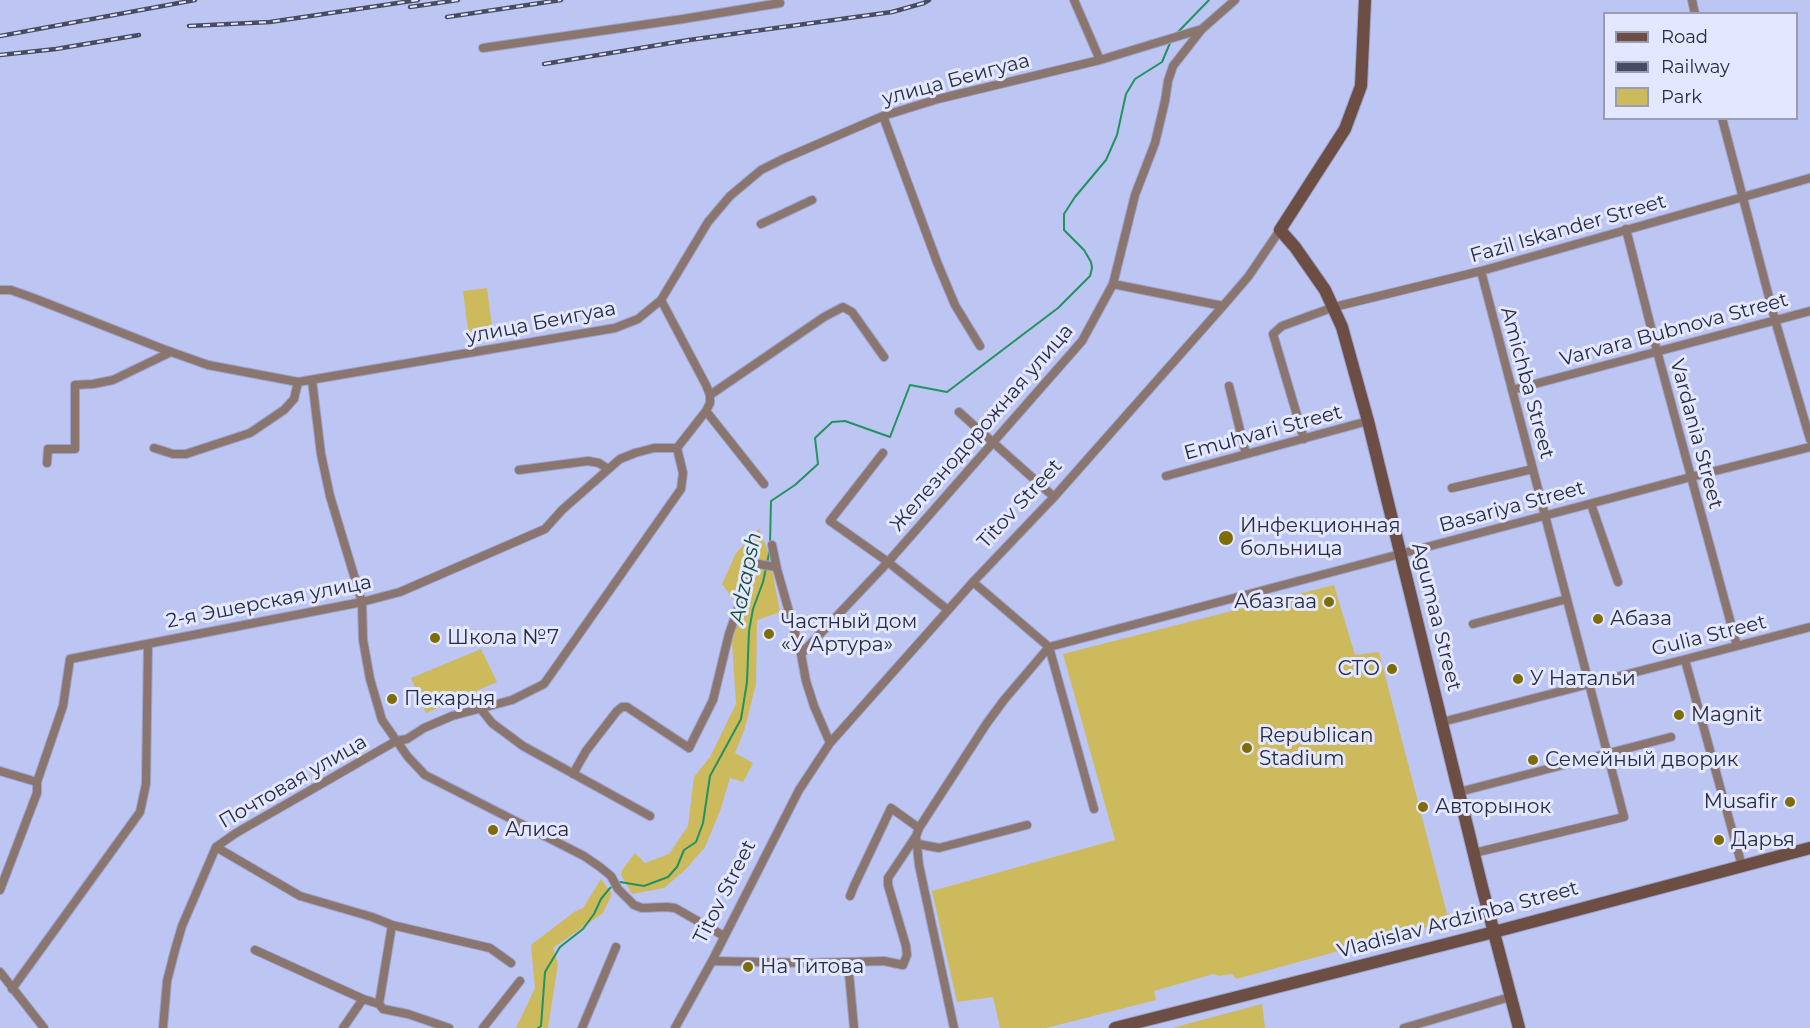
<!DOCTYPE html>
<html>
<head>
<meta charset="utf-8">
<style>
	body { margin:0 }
	#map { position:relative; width:1810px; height:1028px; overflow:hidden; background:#bdc5f3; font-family:Montserrat,sans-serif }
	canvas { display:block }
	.legend { position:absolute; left:1603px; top:12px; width:195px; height:108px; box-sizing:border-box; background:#e3e7ff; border:2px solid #999cb2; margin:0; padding:8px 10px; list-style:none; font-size:18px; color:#292c3e }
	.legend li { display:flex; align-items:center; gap:12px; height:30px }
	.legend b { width:30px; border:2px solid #999cb2 }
</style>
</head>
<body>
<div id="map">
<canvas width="1810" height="1028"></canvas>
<ul class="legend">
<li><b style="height:8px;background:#6d4e45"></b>Road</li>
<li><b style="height:8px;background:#484c63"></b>Railway</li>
<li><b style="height:16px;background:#cdba5c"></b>Park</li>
</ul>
</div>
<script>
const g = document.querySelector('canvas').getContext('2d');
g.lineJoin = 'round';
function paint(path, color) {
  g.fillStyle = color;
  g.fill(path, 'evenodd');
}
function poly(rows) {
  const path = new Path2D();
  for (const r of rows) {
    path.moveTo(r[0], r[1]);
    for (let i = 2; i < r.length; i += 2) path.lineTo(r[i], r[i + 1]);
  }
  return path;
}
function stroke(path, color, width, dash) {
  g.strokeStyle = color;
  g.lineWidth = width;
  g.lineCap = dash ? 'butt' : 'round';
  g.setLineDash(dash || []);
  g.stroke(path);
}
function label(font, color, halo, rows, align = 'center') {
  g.font = font + ' Montserrat,sans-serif';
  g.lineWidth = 6;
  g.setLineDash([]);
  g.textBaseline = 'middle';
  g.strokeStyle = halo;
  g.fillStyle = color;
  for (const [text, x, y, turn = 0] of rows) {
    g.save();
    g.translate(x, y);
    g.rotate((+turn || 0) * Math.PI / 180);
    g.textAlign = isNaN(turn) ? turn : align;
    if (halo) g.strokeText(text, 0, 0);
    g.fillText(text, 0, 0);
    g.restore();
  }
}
const green = poly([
	[487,288,493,335,469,338,463,291],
	[759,529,769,554,780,612,757,620,756,684,745,728,735,753,753,763,743,782,730,778,720,811,705,847,686,869,664,888,632,894,621,875,622,870,635,853,645,863,669,854,688,826,694,777,710,757,736,704,732,641,740,609,722,584,736,553],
	[1334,585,1355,655,1379,652,1449,921,1236,979,1232,974,1219,976,1213,974,1154,991,1156,1000,1046,1028,1000,1028,993,997,957,1002,932,891,1115,840,1063,654],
	[481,649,497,682,426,713,411,678],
	[601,879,612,894,603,913,553,948,558,964,548,1028,516,1028,535,988,531,945,574,912,583,908],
	[1262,1004,1265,1028,1172,1028]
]);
const stream = poly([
	[1177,33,1209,0],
	[770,543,771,501,795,485,818,464,815,438,832,422,845,421,890,437,910,385,947,392,1058,308,1090,276,1092,268,1091,262,1084,250,1064,230,1064,214,1075,197,1106,160,1117,135,1126,94,1135,79,1162,62,1170,43],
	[538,1028,541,1026,545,972,560,947,583,929,594,914,601,899,610,888,620,882,644,886,668,877,677,867,684,850,696,842,703,823,710,776,741,719,747,682,749,631,753,609,763,582,770,549]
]);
const street = poly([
	[1074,0,1100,60],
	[1692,0,1695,14],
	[483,48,683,19,780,3],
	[883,116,937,262,955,305,980,346],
	[1722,118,1775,320,1810,439],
	[761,224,812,200],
	[1626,229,1657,351,1737,646],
	[1113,284,1223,306],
	[0,290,11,290,36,299,163,349,208,365,298,382,615,328,638,319,661,300,708,222,730,196,761,170,783,159,883,116,938,99,1100,60,1202,29,1235,0],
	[661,300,706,385,710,395,710,403,706,411,764,484],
	[312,380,321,454,330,496,362,602,363,640,370,679,382,720,408,757,425,775,584,856,600,867,611,876,618,889,634,905,642,908,667,907,675,908,724,936],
	[1229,386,1246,454],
	[1512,390,1810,311],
	[710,395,824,317,843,307,852,312,884,357],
	[959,412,1054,497],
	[1304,439,1273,334,1282,326,1334,307,1481,271,1810,178],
	[154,448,173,454,186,454,250,433,284,410,294,399,298,382],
	[883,453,830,521,888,562,948,610],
	[47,463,48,449,75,449,75,385,93,384,113,380,171,352],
	[519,470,588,461,599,463,608,469],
	[1166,476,1368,421],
	[1452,488,1533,469],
	[1591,504,1618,582],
	[772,545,777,569,801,654,806,681,814,706,830,743],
	[973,582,1049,647,1094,809],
	[1473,624,1567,599],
	[1049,647,1691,477,1810,447],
	[801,654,888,562,1082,341,1113,284,1135,195,1155,143,1165,101,1168,81,1173,66,1202,29],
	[1685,660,1742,866],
	[480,708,492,723,523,746,650,816],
	[1442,722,1810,627],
	[0,771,37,782],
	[573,774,586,751,617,711,622,707,627,707,689,748,713,700,729,634,752,568,758,564,776,567],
	[1459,792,1671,737],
	[918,844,939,848,1027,825],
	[216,847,300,896,372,917,392,925,490,948,511,963],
	[1474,853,1624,817,1481,271],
	[0,890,37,793,37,782,63,706,70,659,362,602,400,592,545,529,562,510,620,459,635,453,654,448,677,448],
	[850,896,854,886,891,808,919,828],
	[255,950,363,999],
	[712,961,811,963,884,961,903,965,907,955,906,946,888,885,888,878,916,836],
	[848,962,854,1028],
	[0,972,44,1028],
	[12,989,140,812,146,784,148,644],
	[379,1004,383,1009,408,1014,449,1028],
	[163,1028,167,981,175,950,182,926,216,847,236,833,396,741,407,739,424,728,452,716,512,700,544,684,681,489,683,473,677,448,706,411],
	[343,1028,363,999,379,1004,392,925],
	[483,1028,520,981],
	[582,1028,616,947],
	[675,1028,712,961,799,790,830,743,973,582,1054,497,1223,306,1248,277,1280,230],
	[954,1028,919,865,916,836,919,828,987,723,1004,700,1049,647],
	[1404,1028,1510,997]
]);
const secondary = poly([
	[1365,0,1361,86,1345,129,1280,230,1295,247,1325,290,1342,327,1368,421,1482,887,1519,1028],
	[1115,1028,1494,932,1810,848]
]);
const rail = poly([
	[410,7,458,0],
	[447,17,561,0],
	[189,26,270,22,418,0],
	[0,36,195,0],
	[0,55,56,49,139,35],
	[544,64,689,40,892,12,924,3,929,0]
]);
const markers = [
	[1226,538,8,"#7e6c07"],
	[1329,602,6,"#7e6c07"],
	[1598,619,6,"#7e6c07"],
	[769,634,6,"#7e6c07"],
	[435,638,6,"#7e6c07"],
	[1392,669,6,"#7e6c07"],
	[1518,679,6,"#7e6c07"],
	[392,699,6,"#7e6c07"],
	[1679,715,6,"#7e6c07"],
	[1247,748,6,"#7e6c07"],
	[1533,760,6,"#7e6c07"],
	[1790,802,6,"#7e6c07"],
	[1423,807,6,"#7e6c07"],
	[493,830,6,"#7e6c07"],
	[1719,840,6,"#7e6c07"],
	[748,967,6,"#7e6c07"]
];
const streetNames = [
	["улица Беигуаа",956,80,-15],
	["Fazil Iskander Street",1568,229,-16],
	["улица Беигуаа",541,323,-11],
	["Varvara Bubnova Street",1674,330,-15],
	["Amichba Street",1527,383,75],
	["Железнодорожная улица",982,428,-49],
	["Emuhvari Street",1263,433,-15],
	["Vardania Street",1696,434,75],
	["Titov Street",1020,504,-47],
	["Basariya Street",1512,507,-15],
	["2-я Эшерская улица",269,602,-11],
	["Agumaa Street",1436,617,76],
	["Gulia Street",1709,636,-14],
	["Почтовая улица",293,782,-30],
	["Titov Street",725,892,-63],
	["Vladislav Ardzinba Street",1458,920,-15]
];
const poiNames = [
	["Инфекционная",1240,526],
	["больница",1240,549],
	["Абазгаа",1317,602,"right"],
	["Абаза",1610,619],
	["Частный дом",781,622],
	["«У Артура»",781,645],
	["Школа №7",447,638],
	["СТО",1380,669,"right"],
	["У Натальи",1530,679],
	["Пекарня",404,699],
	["Magnit",1691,715],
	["Republican",1259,736],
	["Stadium",1259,759],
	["Семейный дворик",1545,760],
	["Musafir",1778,802,"right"],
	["Авторынок",1435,807],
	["Алиса",505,830],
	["Дарья",1731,840],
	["На Титова",760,967]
];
const waterNames = [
	["Adzapsh",746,578,-79]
];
paint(green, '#cdba5c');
stroke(stream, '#21935f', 2);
stroke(street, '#9ca3cb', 10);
stroke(secondary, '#9ca3cb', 14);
stroke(street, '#8b756f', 8);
stroke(secondary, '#6d4e45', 12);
stroke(rail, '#484c63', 4.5);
stroke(rail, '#e3e7ff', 2, [7]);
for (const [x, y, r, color] of markers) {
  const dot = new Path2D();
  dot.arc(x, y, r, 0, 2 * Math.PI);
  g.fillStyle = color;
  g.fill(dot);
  stroke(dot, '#e3e7ff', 2);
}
label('20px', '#292c3e', '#e3e7ff', streetNames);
label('20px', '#292c3e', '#e3e7ff', poiNames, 'left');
label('italic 21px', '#154e32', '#e3e7ff', waterNames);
</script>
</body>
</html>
